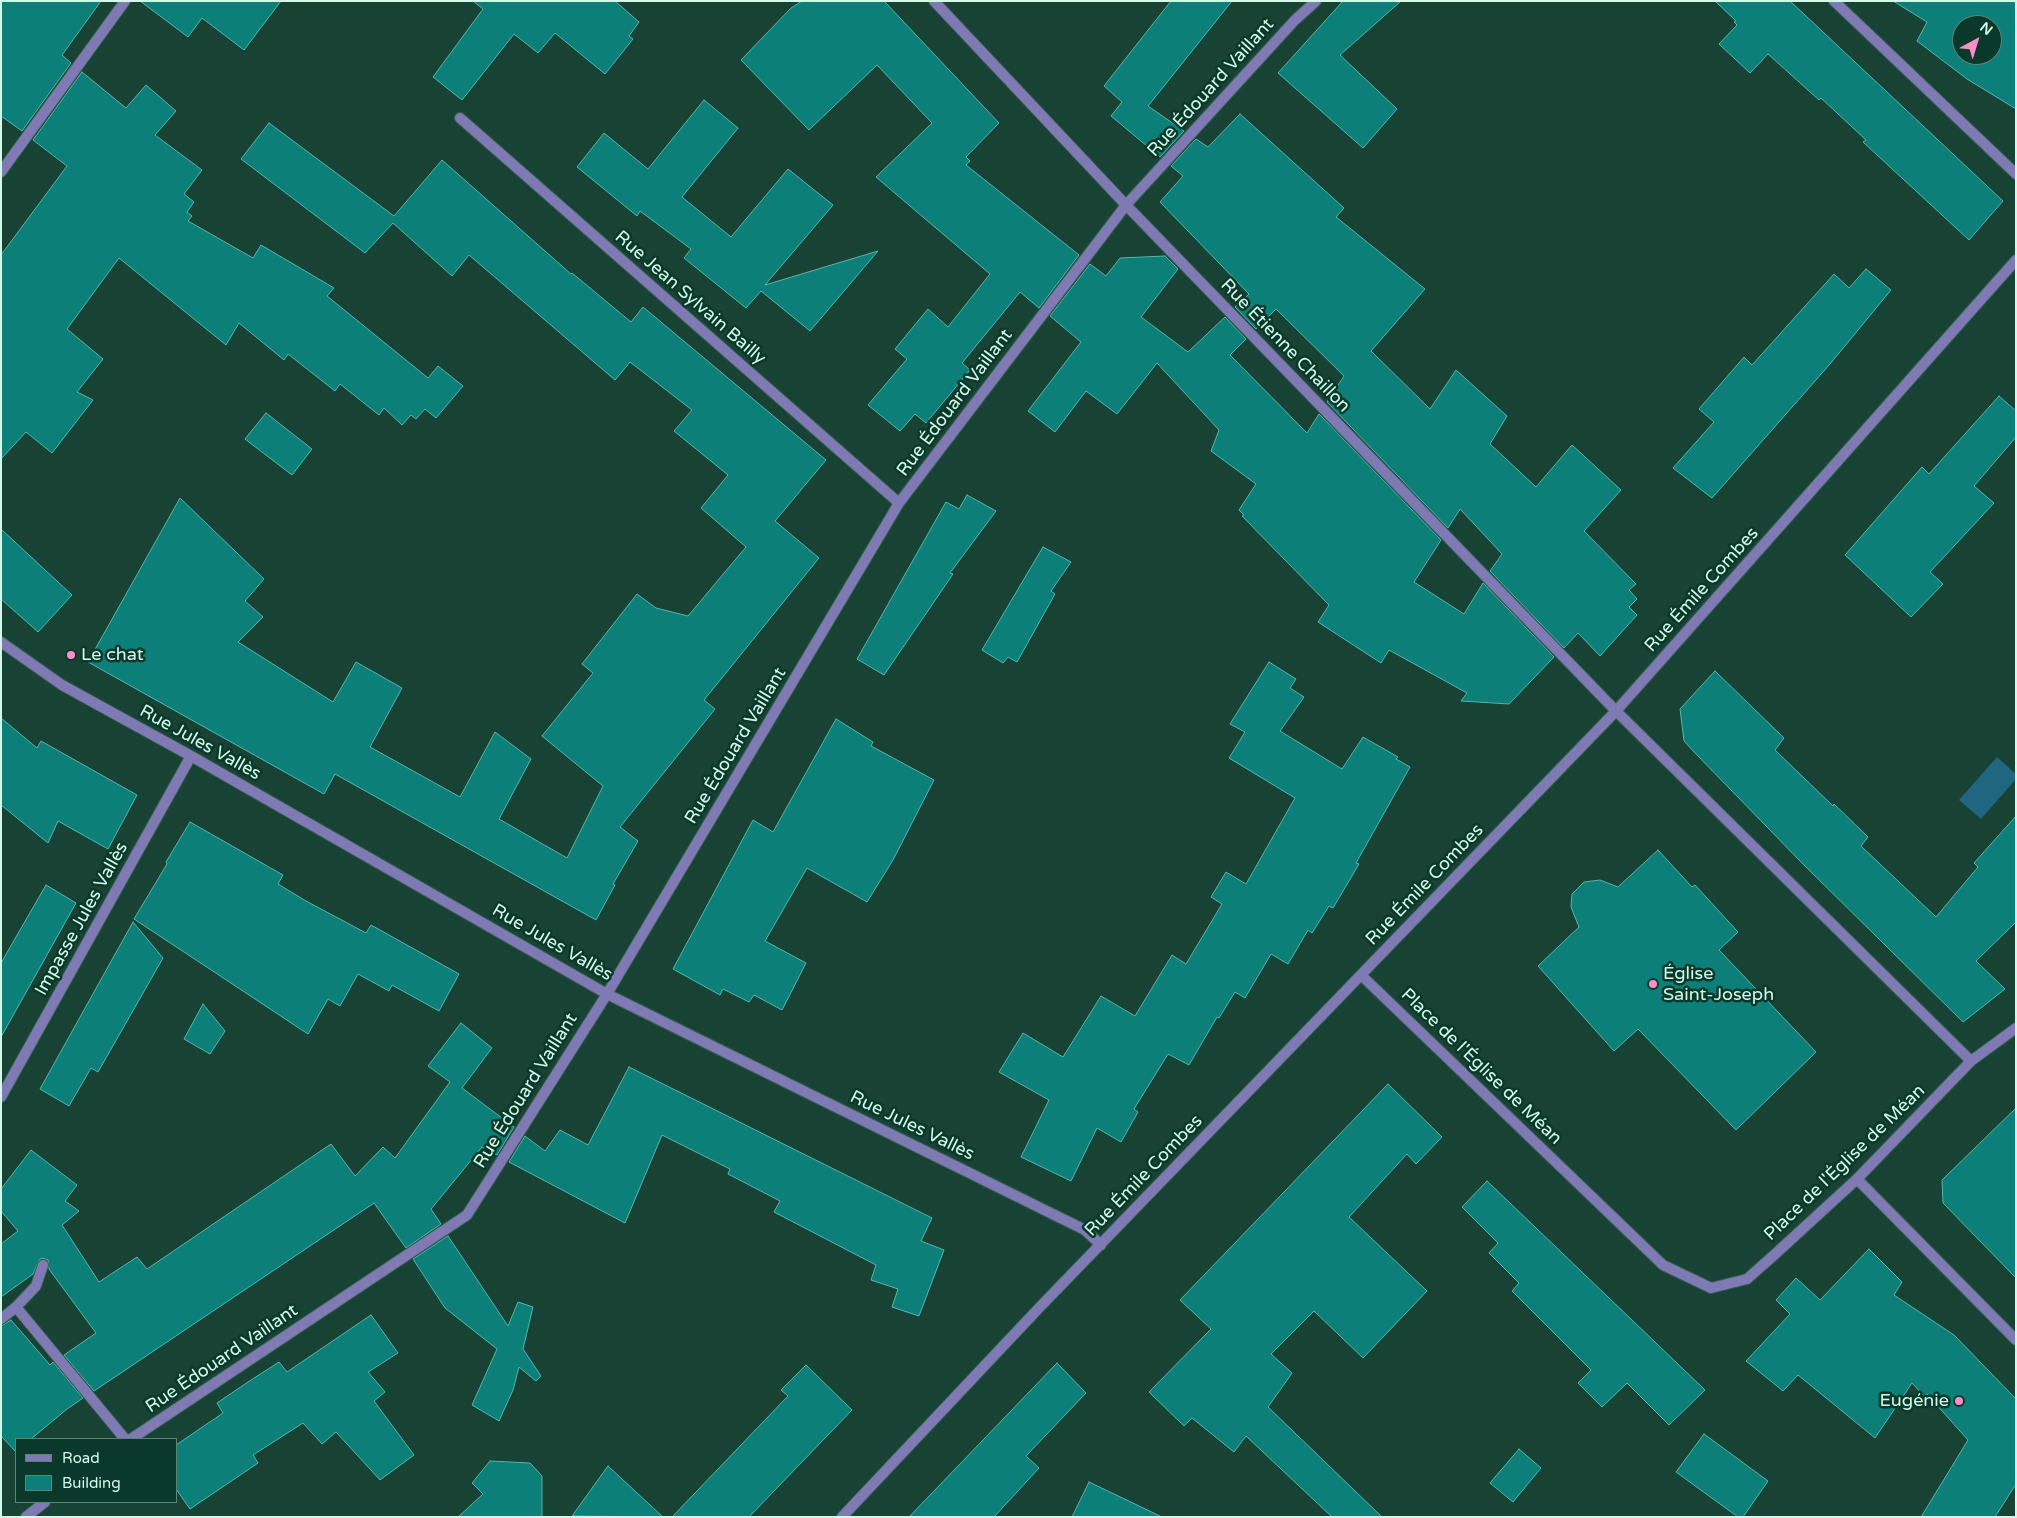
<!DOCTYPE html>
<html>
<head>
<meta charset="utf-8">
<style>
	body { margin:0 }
	#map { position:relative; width:2017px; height:1518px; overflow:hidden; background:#174234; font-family:"Varela Round",sans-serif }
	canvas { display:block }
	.frame { position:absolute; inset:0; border:2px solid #d3fae9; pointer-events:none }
	.legend { position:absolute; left:15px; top:1438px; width:162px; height:65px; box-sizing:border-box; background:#0a382a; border:1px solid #5a8676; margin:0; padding:6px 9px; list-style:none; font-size:15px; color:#d3fae9 }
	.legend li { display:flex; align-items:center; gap:10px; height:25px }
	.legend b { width:25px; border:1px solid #5a8676 }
	.north { position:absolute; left:1952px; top:15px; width:50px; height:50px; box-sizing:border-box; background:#0a382a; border:1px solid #5a8676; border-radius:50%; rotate:39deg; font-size:14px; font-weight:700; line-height:20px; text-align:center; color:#d3fae9 }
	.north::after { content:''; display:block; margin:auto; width:18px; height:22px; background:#fa8fc8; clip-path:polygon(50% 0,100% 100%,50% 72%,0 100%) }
</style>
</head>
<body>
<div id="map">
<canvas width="2017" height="1518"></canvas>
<div class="frame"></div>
<ul class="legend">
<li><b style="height:6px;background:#807ab4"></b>Road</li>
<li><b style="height:14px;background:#0b7f78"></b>Building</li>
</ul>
<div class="north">N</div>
</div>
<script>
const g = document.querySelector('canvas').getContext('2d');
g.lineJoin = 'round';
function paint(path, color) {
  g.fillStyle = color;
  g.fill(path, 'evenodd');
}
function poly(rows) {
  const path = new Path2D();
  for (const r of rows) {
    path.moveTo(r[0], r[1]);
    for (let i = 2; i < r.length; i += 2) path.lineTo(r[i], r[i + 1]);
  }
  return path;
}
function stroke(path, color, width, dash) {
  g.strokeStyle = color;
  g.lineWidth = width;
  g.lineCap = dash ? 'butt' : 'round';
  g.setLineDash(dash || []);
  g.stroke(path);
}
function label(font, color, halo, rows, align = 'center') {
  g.font = font + ' "Varela Round",sans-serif';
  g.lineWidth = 5;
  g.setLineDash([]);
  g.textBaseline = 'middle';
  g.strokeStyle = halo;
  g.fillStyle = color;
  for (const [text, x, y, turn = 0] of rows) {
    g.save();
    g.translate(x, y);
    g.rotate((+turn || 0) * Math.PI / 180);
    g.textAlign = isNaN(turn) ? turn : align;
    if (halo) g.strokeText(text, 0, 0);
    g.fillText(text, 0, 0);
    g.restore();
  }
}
const water = poly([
	[1997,757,2016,774,2016,779,1981,819,1959,800]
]);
const building = poly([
	[1,1,101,1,62,55,71,63,22,131,1,116,1,1],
	[140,1,281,1,244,50,202,18,188,37,140,1],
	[473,1,615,1,639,22,629,36,633,39,605,74,555,33,538,53,514,34,462,100,433,77,483,9,473,1],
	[802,1,884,1,999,123,966,157,970,161,966,165,1079,255,1039,308,1020,292,962,363,970,370,926,423,915,414,900,431,868,405,907,359,895,349,928,309,948,327,990,274,876,177,932,123,877,65,809,130,741,60,791,8,802,1],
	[1171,1,1232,1,1148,106,1184,131,1160,157,1111,116,1122,102,1104,86,1171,1],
	[1343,1,1401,1,1340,55,1397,109,1363,148,1278,73,1343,1],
	[1715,1,1790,1,2003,201,1969,240,1863,142,1866,140,1821,98,1819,100,1768,54,1750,73,1719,44,1737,25,1734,22,1736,21,1715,1],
	[1893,1,2016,1,2016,109,1967,79,1917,41,1927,22,1893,1],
	[1962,25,1992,25,1992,55,1962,55,1962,25],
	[82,72,126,108,146,85,176,111,155,135,202,170,184,194,194,202,187,212,192,216,188,221,253,258,261,245,334,288,327,296,428,378,438,366,463,386,436,418,425,409,416,419,411,415,402,425,384,408,379,415,340,384,335,391,288,354,284,360,239,323,226,345,119,258,67,329,103,359,77,392,93,400,52,453,26,432,1,459,1,255,67,166,33,140,82,72],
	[704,100,738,128,682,197,731,237,788,169,833,205,765,285,878,251,810,331,761,291,746,308,684,258,691,249,640,211,637,216,577,167,604,133,648,169,704,100],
	[1240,114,1344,208,1336,217,1425,289,1371,351,1430,409,1456,370,1507,416,1490,444,1536,487,1572,445,1621,490,1584,531,1636,584,1629,590,1637,599,1629,607,1637,615,1600,656,1578,633,1564,648,1490,571,1502,554,1460,509,1448,528,1327,402,1344,376,1276,309,1256,329,1235,307,1249,294,1160,202,1183,176,1171,166,1196,139,1208,147,1240,114],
	[269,123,394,216,442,160,571,274,572,273,631,322,643,307,826,460,775,521,819,558,704,700,715,709,620,827,638,841,613,884,615,885,596,920,335,774,324,794,88,662,180,498,264,579,245,601,263,617,238,642,333,702,356,662,402,688,370,747,460,797,495,732,531,759,499,819,567,858,603,786,542,736,593,673,582,664,637,594,656,608,688,616,746,547,701,508,728,475,674,431,692,410,630,362,615,380,469,255,452,276,393,223,365,253,241,159,269,123],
	[1165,256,1178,269,1141,317,1188,352,1225,317,1246,339,1230,355,1307,433,1319,414,1441,540,1414,582,1464,614,1483,583,1554,657,1509,704,1461,701,1467,693,1389,650,1381,663,1318,622,1329,605,1242,516,1244,515,1239,510,1256,484,1211,451,1219,430,1157,363,1117,414,1086,391,1055,432,1028,411,1081,342,1050,316,1090,264,1106,276,1120,258,1165,256],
	[1866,269,1891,290,1830,364,1712,498,1673,468,1714,422,1699,409,1744,357,1752,365,1834,274,1849,288,1866,269],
	[1999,396,2016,411,2016,437,1974,486,1994,503,1930,572,1943,584,1911,617,1845,555,1922,467,1929,474,1999,396],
	[266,413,312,449,292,475,245,439,266,413],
	[967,495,996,511,950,573,953,574,884,675,857,659,946,502,959,509,967,495],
	[1,529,72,595,38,632,1,599,1,529],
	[1043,547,1071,562,1051,591,1055,594,1017,662,1008,657,1003,663,982,650,1043,547],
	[1269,662,1296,679,1290,688,1304,697,1280,731,1342,769,1363,737,1398,757,1396,759,1410,767,1356,863,1359,864,1333,908,1329,906,1312,933,1308,930,1288,964,1271,954,1245,998,1235,992,1219,1018,1217,1017,1189,1065,1168,1054,1134,1109,1138,1112,1121,1142,1097,1128,1071,1181,1021,1157,1049,1100,999,1072,1023,1033,1063,1057,1101,996,1135,1016,1172,955,1186,964,1222,904,1211,897,1226,872,1246,884,1295,798,1229,758,1245,732,1230,724,1269,662],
	[1715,671,1784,738,1775,750,1833,806,1834,804,1868,837,1861,846,1936,917,1978,867,1974,863,2016,816,2016,922,1976,961,2005,989,1963,1022,1803,864,1695,753,1684,741,1680,709,1715,671],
	[1,718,37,748,41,741,137,795,108,849,58,821,48,843,1,805,1,718],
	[836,719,873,742,871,746,934,780,893,860,867,902,807,868,765,941,806,963,782,1010,754,995,749,1002,723,989,720,995,673,969,753,820,773,832,836,719],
	[190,822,283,875,278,884,306,901,366,933,371,925,459,974,439,1011,392,985,389,991,358,974,340,1006,328,999,308,1034,134,919,167,864,166,862,190,822],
	[1658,850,1692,887,1695,885,1738,932,1719,950,1816,1052,1736,1130,1638,1029,1614,1051,1538,966,1579,927,1571,907,1572,894,1584,882,1600,880,1618,887,1658,850],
	[46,885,76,903,1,1037,1,963,46,885],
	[133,922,163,958,98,1072,91,1068,69,1106,40,1089,133,922],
	[203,1004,225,1031,210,1054,184,1039,203,1004],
	[461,1023,492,1048,462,1088,514,1127,497,1155,482,1147,431,1209,441,1224,406,1248,374,1203,94,1391,64,1355,96,1333,49,1269,48,1260,42,1258,39,1260,33,1274,1,1297,1,1244,18,1231,1,1211,1,1189,31,1150,77,1185,65,1201,79,1211,62,1225,99,1282,137,1257,147,1269,331,1144,355,1176,383,1147,395,1158,450,1082,428,1066,461,1023],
	[629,1067,932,1218,921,1241,944,1250,919,1316,892,1307,898,1289,871,1280,876,1265,774,1212,780,1201,728,1174,730,1169,662,1135,625,1223,509,1162,525,1136,545,1151,560,1130,588,1145,629,1067],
	[1388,1084,1442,1137,1416,1164,1407,1154,1349,1217,1427,1291,1363,1358,1314,1311,1271,1354,1292,1373,1268,1407,1382,1517,1332,1517,1246,1436,1234,1452,1192,1418,1184,1426,1149,1392,1211,1329,1180,1300,1388,1084],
	[2016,1108,2016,1278,1943,1203,1942,1180,2016,1108],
	[1487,1181,1705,1390,1669,1425,1627,1383,1602,1407,1578,1383,1591,1370,1512,1291,1519,1283,1489,1253,1498,1243,1462,1207,1487,1181],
	[448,1236,508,1326,518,1302,533,1307,523,1349,541,1376,536,1381,519,1367,513,1390,499,1421,472,1405,497,1349,445,1308,413,1259,448,1236],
	[1869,1249,1902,1282,1894,1295,1954,1335,2016,1399,2016,1484,1995,1517,1921,1517,1968,1440,1927,1394,1924,1396,1912,1383,1875,1438,1798,1375,1783,1391,1746,1361,1790,1314,1776,1300,1796,1278,1820,1300,1869,1249],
	[371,1315,398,1353,368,1372,385,1392,374,1401,414,1455,380,1480,336,1432,322,1444,303,1423,253,1455,258,1463,190,1509,176,1489,176,1445,223,1413,217,1403,248,1382,279,1362,287,1372,371,1315],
	[11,1320,50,1365,53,1362,83,1398,67,1409,31,1439,16,1439,16,1452,1,1436,1,1326,11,1320],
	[1057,1363,1086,1393,1026,1456,1039,1468,994,1517,909,1517,1057,1363],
	[806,1365,852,1410,749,1517,672,1517,788,1396,781,1390,806,1365],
	[1704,1434,1768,1481,1743,1517,1738,1517,1676,1472,1704,1434],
	[1519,1449,1541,1468,1513,1502,1490,1483,1519,1449],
	[490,1461,530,1463,542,1476,542,1517,458,1517,483,1494,472,1483,490,1461],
	[608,1466,663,1517,572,1516,608,1466],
	[1089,1482,1162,1517,1072,1517,1089,1482]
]);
const minor = poly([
	[934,1,1126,205,1616,711,1971,1061,1857,1179,1773,1256,1747,1279,1711,1288,1663,1265,1361,975],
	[1834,1,2016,174],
	[460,118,899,503],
	[1,172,125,1],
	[1,642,62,685,191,756,607,994,1085,1230,1101,1245],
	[1971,1061,2016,1028],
	[1,1097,191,756],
	[1857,1179,2016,1340],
	[16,1307,125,1439],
	[1,1319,16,1307,36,1286,43,1265],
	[131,1439,467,1215,607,994,899,503,1126,205,1295,20,1316,1],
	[26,1517,45,1502],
	[842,1517,1038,1309,1616,711,2016,260]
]);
const markers = [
	[71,655,5,"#fa8fc8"],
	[1653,984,5,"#fa8fc8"],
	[1959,1401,5,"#fa8fc8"]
];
const streetNames = [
	["Rue Édouard Vaillant",1211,88,-48],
	["Rue Jean Sylvain Bailly",690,298,41],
	["Rue Étienne Chaillon",1285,346,46],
	["Rue Édouard Vaillant",955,403,-53],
	["Rue Émile Combes",1702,590,-48],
	["Rue Jules Vallès",200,743,29],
	["Rue Édouard Vaillant",736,746,-59],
	["Rue Émile Combes",1425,885,-46],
	["Impasse Jules Vallès",82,919,-61],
	["Rue Jules Vallès",552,943,30],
	["Place de l'Église de Méan",1481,1067,44],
	["Rue Édouard Vaillant",526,1091,-58],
	["Rue Jules Vallès",912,1126,26],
	["Place de l'Église de Méan",1845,1163,-44],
	["Rue Émile Combes",1144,1176,-46],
	["Rue Édouard Vaillant",222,1359,-34]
];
const poiNames = [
	["Le chat",81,655],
	["Église",1663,974],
	["Saint-Joseph",1663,995],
	["Eugénie",1949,1401,"right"]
];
paint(water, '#216680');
paint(building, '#0b7f78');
stroke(building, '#56b6ae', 1);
stroke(minor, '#355f51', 12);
stroke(minor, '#807ab4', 10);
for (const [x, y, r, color] of markers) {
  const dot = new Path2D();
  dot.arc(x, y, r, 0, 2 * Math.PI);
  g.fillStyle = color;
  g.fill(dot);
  stroke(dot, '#0a382a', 2);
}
label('18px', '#d3fae9', '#0a382a', streetNames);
label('18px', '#d3fae9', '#0a382a', poiNames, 'left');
</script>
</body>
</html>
